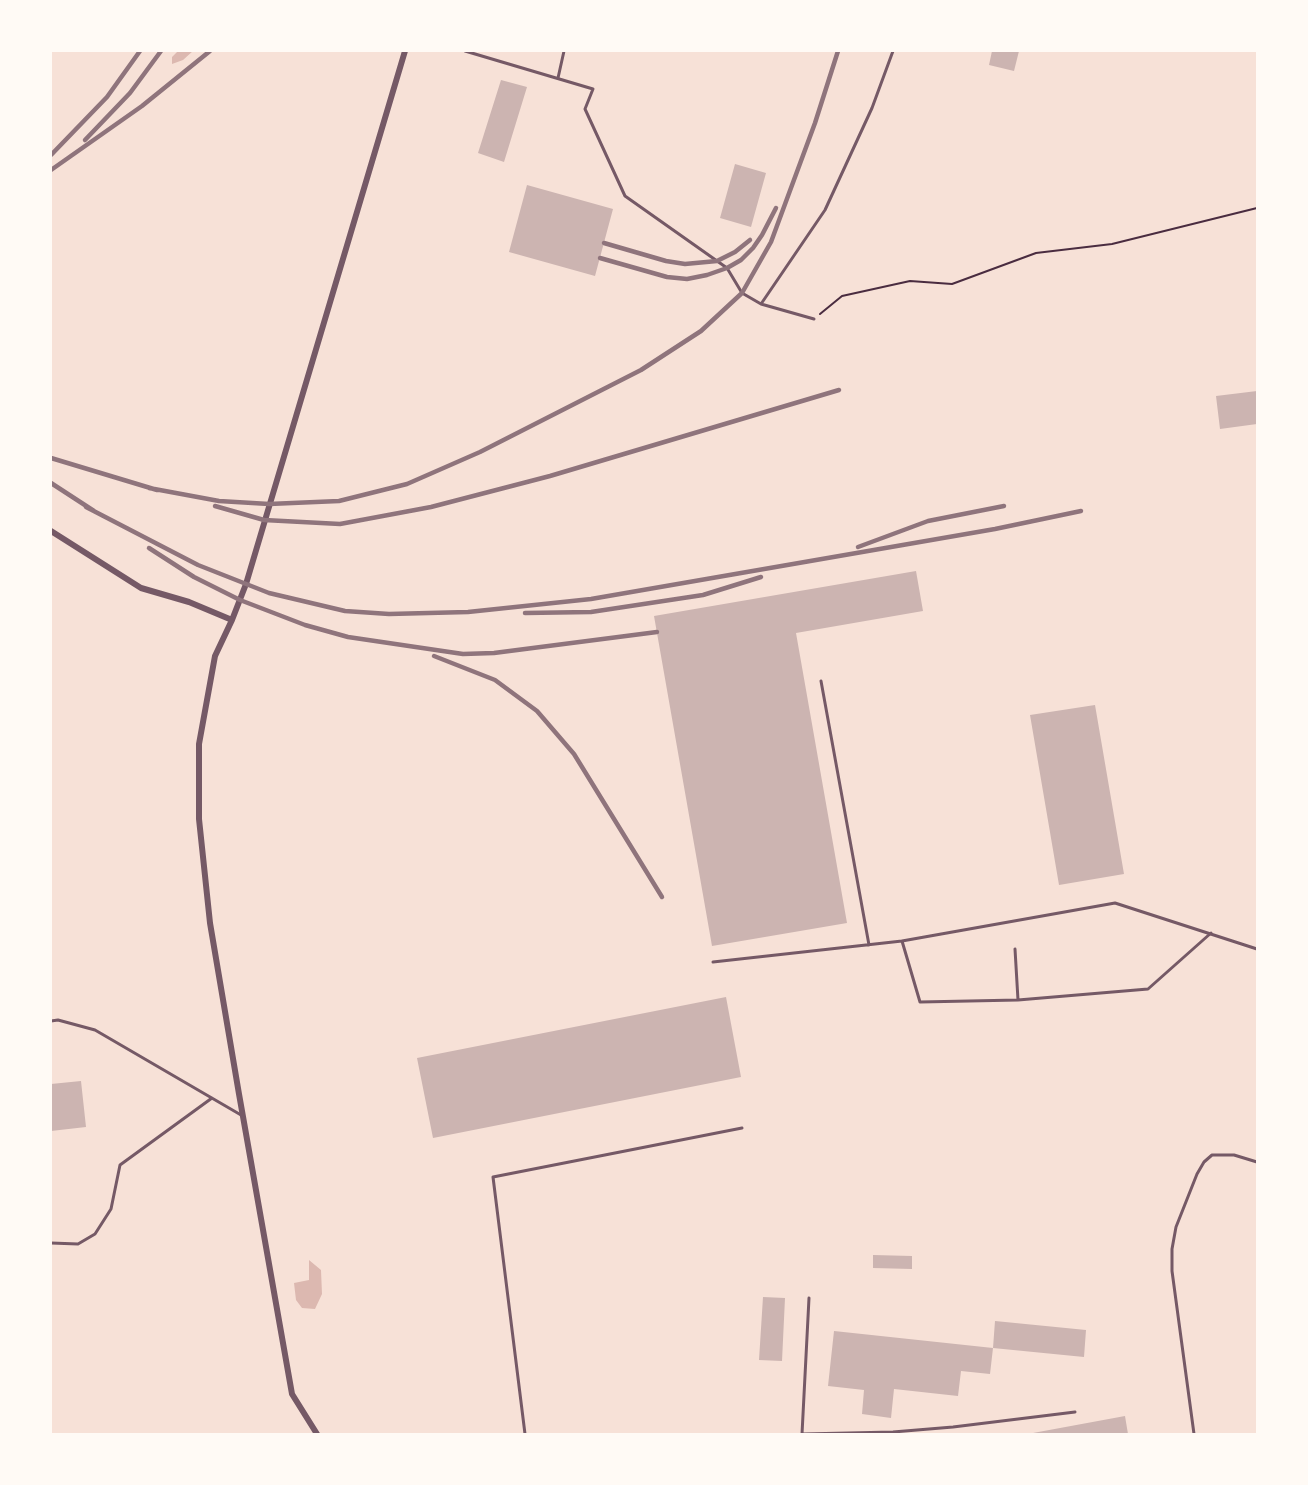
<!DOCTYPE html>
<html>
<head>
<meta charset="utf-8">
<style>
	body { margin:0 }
	#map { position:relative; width:1308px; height:1485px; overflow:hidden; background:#f7e1d7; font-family:"Roboto Condensed",sans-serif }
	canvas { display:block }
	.frame { position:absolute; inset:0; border:52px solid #fffaf5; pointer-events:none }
</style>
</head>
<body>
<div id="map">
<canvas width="1308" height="1485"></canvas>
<div class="frame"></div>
</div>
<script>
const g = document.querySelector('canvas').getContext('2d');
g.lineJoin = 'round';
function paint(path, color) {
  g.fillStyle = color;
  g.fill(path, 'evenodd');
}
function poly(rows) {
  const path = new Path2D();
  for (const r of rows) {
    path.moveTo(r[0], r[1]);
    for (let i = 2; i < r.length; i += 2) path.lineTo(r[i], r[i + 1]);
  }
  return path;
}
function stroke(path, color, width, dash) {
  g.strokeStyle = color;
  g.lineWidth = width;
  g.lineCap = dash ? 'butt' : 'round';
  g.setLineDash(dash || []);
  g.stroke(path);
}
const water = poly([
	[178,51,193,51,183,60,172,64,172,57],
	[309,1260,321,1270,322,1294,315,1309,302,1308,296,1300,294,1283,309,1280]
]);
const building = poly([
	[992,51,1019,51,1014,71,989,65],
	[501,80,527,87,504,162,478,153],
	[735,164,766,173,751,227,720,218],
	[527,185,613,209,595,276,509,252],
	[1257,391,1257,424,1220,429,1216,396],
	[916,571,923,611,796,633,847,923,712,946,654,616],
	[1095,705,1124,874,1059,885,1030,715],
	[726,997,741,1077,433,1138,417,1058],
	[81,1081,86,1127,51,1131,51,1084],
	[873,1255,912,1256,912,1269,873,1268],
	[763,1297,785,1298,782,1361,759,1360],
	[995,1321,1086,1330,1084,1357,993,1348],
	[834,1331,993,1348,990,1374,961,1371,958,1396,894,1389,891,1418,862,1414,864,1390,828,1386],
	[1125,1416,1128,1434,1033,1434,1033,1433]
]);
const path = poly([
	[820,314,842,296,910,281,952,284,1036,253,1112,244,1257,208]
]);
const service = poly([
	[465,51,593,89,585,109,625,196,727,268,742,293,761,304,814,319],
	[558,78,564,51],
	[761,304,825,210,872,108,893,51],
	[821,681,869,945],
	[902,941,920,1002,1018,1000,1148,989,1211,933],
	[1015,949,1018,1000],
	[713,962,902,941,1115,903,1257,949],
	[51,1021,58,1020,95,1030,241,1115],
	[51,1243,78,1244,95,1234,111,1209,120,1165,212,1098],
	[525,1434,493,1177,742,1128],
	[802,1434,809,1298],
	[803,1434,893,1432,953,1427,1075,1412],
	[1194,1434,1172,1271,1172,1249,1176,1227,1197,1174,1204,1162,1212,1155,1234,1155,1257,1162]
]);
const minor = poly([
	[51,531,141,588,189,602,232,620],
	[317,1434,292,1394,239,1094,210,923,199,819,199,744,215,656,232,620,246,584,405,51]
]);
const rail = poly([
	[85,140,130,93,161,51],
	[51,155,107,97,140,51],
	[51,170,142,106,210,51],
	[604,243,666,261,685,264,717,261,735,252,750,240],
	[600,258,667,277,687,279,707,275,727,268,741,260,753,248,762,235,776,208],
	[51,458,157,490],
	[51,483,94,511],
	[149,488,219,501,269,504,339,501,407,484,480,452,641,370,701,331,742,293,771,242,815,123,838,51],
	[215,506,264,520,340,524,431,507,550,476,839,390],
	[86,507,198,565,269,593,345,611,389,614,468,612,591,599,995,529,1081,511],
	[858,547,928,521,1004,506],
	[149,548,194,577,240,600,305,625,348,637,463,654,494,653,657,632],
	[525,613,591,612,703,595,761,577],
	[434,656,495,680,537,711,574,754,662,897]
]);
paint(water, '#dcb8b0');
paint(building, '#ccb4b1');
stroke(path, '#4a2c40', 2);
stroke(service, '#755966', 3);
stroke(minor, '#755966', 6);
stroke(rail, '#8f747c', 4.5);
</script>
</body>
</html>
